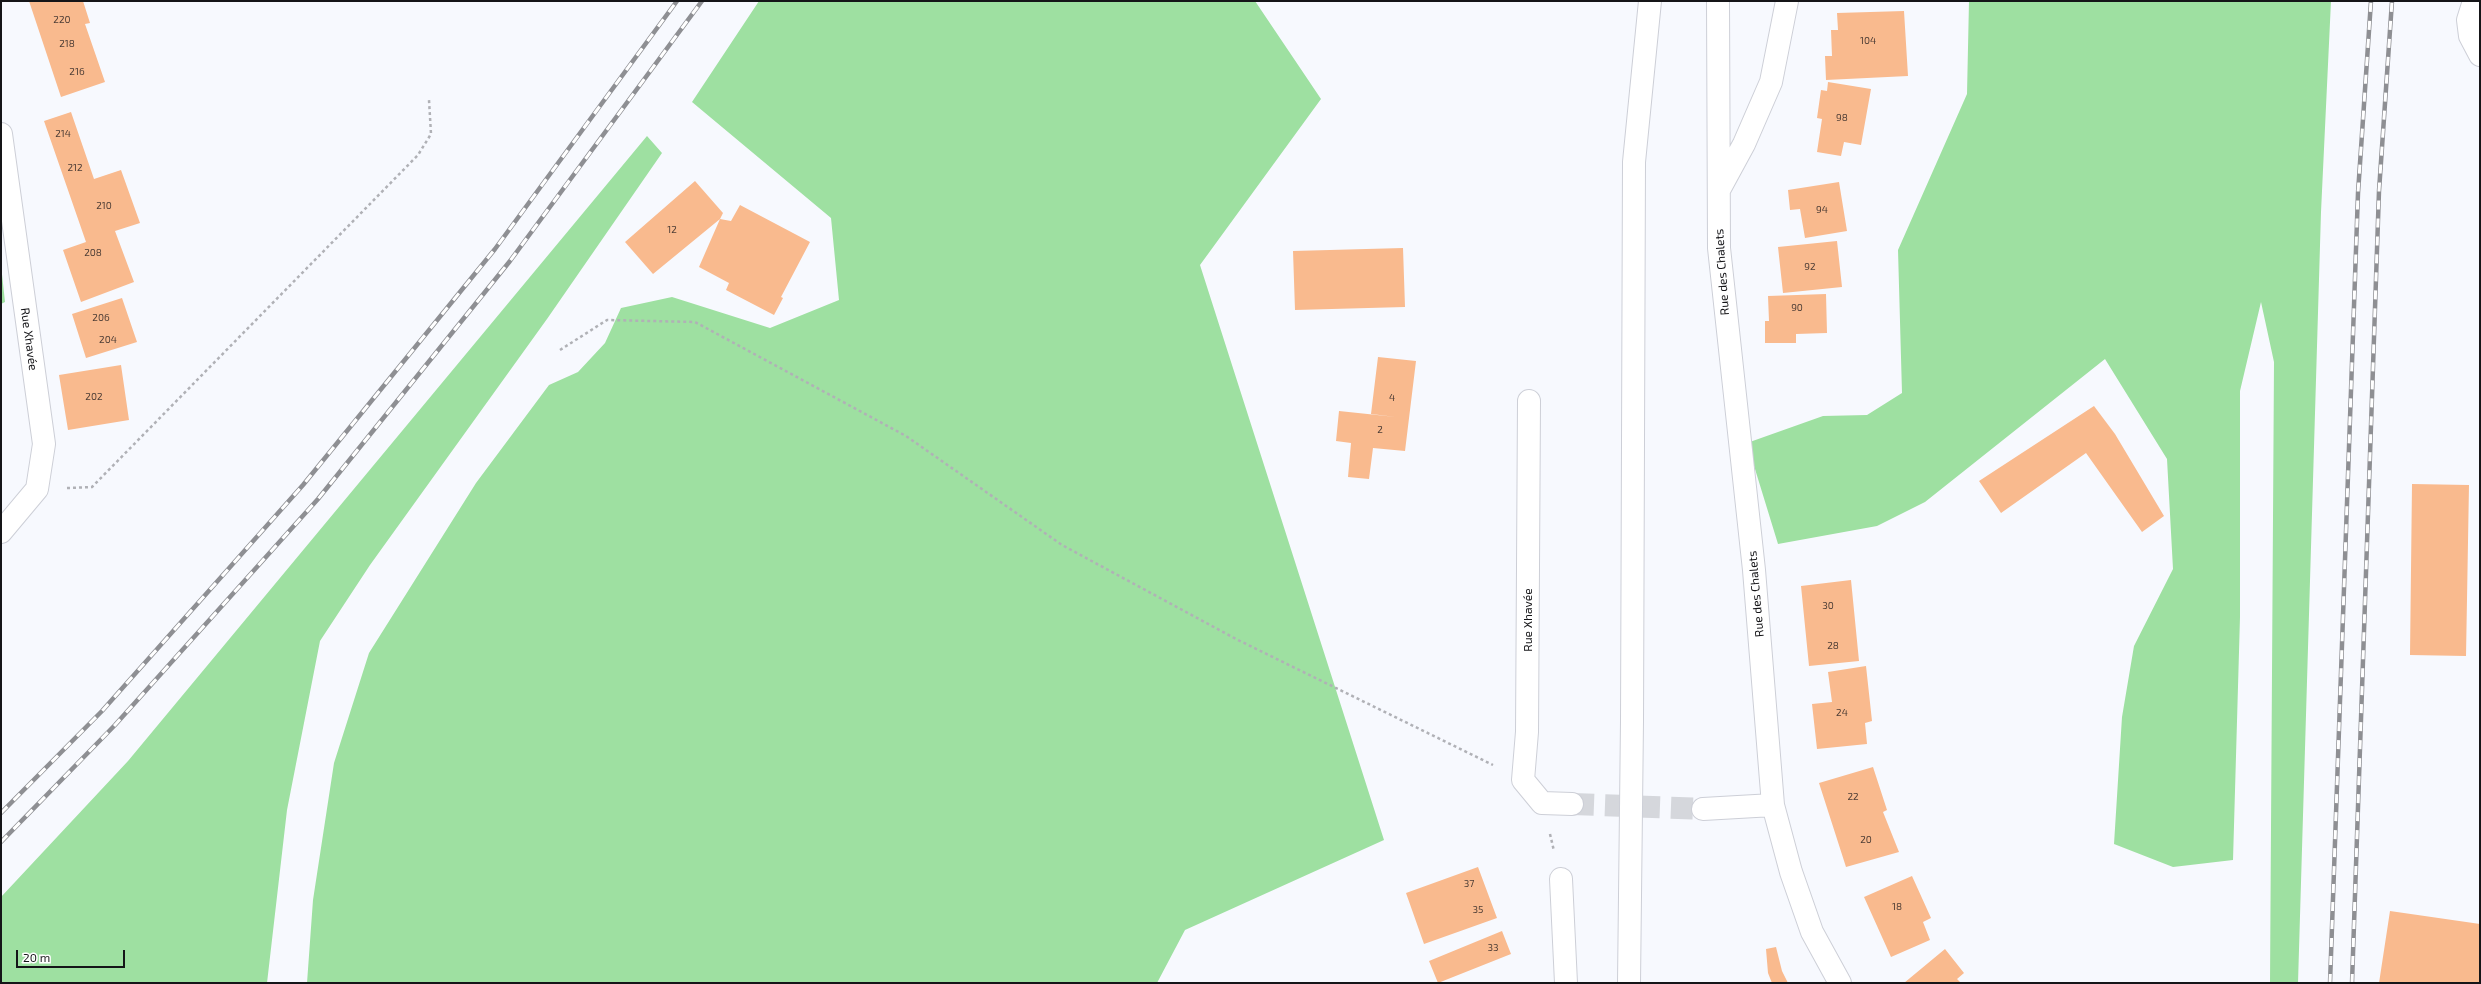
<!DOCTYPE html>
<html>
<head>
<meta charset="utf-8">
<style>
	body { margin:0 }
	#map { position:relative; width:2481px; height:984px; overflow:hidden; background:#f7f9fe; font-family:"Exo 2",sans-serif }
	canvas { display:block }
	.frame { position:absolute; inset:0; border:2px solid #151518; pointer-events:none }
	.scale { position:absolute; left:16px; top:950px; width:109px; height:18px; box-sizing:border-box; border:2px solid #151518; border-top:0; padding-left:5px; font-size:12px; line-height:14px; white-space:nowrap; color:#151518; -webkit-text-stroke:3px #fff; paint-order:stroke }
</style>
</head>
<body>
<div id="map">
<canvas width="2481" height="984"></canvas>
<div class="frame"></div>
<div class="scale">20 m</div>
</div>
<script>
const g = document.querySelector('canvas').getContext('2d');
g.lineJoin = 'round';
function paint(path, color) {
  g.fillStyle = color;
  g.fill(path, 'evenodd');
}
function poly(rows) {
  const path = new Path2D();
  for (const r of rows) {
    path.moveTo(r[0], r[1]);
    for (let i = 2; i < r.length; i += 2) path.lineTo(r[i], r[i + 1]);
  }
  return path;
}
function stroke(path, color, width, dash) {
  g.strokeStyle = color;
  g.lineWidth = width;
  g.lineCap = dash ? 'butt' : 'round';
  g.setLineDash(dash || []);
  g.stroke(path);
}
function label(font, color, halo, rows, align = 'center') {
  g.font = font + ' "Exo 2",sans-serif';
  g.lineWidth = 4;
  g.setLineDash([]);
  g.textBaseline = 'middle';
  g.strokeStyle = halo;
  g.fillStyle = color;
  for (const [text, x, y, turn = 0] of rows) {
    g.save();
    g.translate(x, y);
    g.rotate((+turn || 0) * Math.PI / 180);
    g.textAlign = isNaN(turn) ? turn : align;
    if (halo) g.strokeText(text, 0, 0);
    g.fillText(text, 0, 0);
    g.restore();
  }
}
const green = poly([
	[759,1,1255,1,1321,99,1200,265,1384,840,1185,930,1157,983,307,983,313,900,334,763,369,653,476,483,549,385,578,372,605,343,621,308,672,297,770,328,839,300,831,218,692,102],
	[1969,1,2331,1,2321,212,2298,983,2270,983,2274,362,2261,302,2240,391,2240,617,2233,860,2173,867,2114,844,2122,717,2134,646,2173,569,2167,459,2105,359,1925,502,1877,526,1778,544,1747,443,1823,416,1867,415,1902,393,1898,250,1967,94],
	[647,136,662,153,547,319,370,565,320,641,287,810,267,983,1,983,1,897,128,761],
	[1,265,5,302,1,304]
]);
const building = poly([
	[29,1,83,1,90,23,85,24,105,82,61,97],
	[1904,11,1908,76,1826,80,1825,56,1832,56,1831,30,1838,30,1837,13],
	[1828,82,1871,89,1861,145,1844,142,1841,156,1817,152,1822,119,1817,118,1821,90,1827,91],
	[71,112,94,179,121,170,140,223,115,231,134,282,81,302,63,250,86,242,44,121],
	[695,181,723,213,720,219,653,274,625,242],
	[1839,182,1847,231,1805,238,1800,209,1790,210,1788,190],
	[740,205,810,242,781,297,783,298,774,315,726,290,729,283,699,267,720,219,731,221],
	[1837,241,1842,287,1783,293,1778,247],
	[1403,248,1405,307,1295,310,1293,251],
	[1826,294,1827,333,1796,334,1796,343,1765,343,1765,321,1769,321,1768,296],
	[122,298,137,342,86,358,72,314],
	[1378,357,1416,361,1405,451,1373,448,1369,479,1348,477,1351,443,1336,441,1339,411,1396,417,1371,414],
	[121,365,129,420,68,430,59,375],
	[2094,406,2115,434,2164,516,2142,532,2086,453,2001,513,1979,481],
	[2412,484,2469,485,2466,656,2410,655],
	[1851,580,1859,661,1809,666,1801,586],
	[1866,666,1872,721,1865,723,1867,744,1817,749,1812,704,1832,702,1828,672],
	[1873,767,1887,810,1883,812,1899,852,1846,867,1819,783],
	[1478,867,1497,918,1424,944,1406,893],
	[1912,876,1931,918,1923,922,1930,940,1891,957,1864,897],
	[2390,911,2480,924,2480,983,2379,983],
	[1502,931,1511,954,1438,983,1429,961],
	[1776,947,1782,971,1788,983,1772,983,1768,973,1766,949],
	[1945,949,1964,973,1957,979,1961,983,1904,983]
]);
const minorTunnel = poly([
	[1572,804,1703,809]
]);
const path = poly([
	[560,350,607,320,695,322,906,436,1062,545,1236,639,1493,765],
	[67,488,92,487,418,155,431,134,429,100],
	[1550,834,1554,851]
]);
const minor = poly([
	[1718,1,1719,248,1754,570,1773,805,1791,872,1812,932,1840,983],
	[2474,1,2468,20,2470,36,2480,55],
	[1,134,44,444,37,489,1,532],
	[1719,190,1744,144,1771,82,1787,1],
	[1529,401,1527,732,1523,780,1542,803,1572,804],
	[1703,809,1773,805],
	[1561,879,1566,983],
	[1629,983,1632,721,1634,162,1650,1]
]);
const rail = poly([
	[1,813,102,711,303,485,495,249,677,1],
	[1,842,115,725,318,499,510,261,702,1],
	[2330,983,2358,193,2371,1],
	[2352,983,2379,191,2392,1]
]);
const numberNames = [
	["220",62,20],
	["104",1868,41],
	["218",67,44],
	["216",77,72],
	["98",1842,118],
	["214",63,134],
	["212",75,168],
	["210",104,206],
	["94",1822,210],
	["12",672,230],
	["208",93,253],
	["92",1810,267],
	["90",1797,308],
	["206",101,318],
	["204",108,340],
	["202",94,397],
	["4",1392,398],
	["2",1380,430],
	["30",1828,606],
	["28",1833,646],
	["24",1842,713],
	["22",1853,797],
	["20",1866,840],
	["37",1469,884],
	["18",1897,907],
	["35",1478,910],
	["33",1493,948]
];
const streetNames = [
	["Rue des Chalets",1722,272,-94],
	["Rue Xhavée",29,339,82],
	["Rue des Chalets",1756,594,-95],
	["Rue Xhavée",1528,620,-90]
];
paint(green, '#9ee0a1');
paint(building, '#f9ba8e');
stroke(minorTunnel, '#d5d7dc', 22, [22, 11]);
stroke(minor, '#cdcfd7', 24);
stroke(path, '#b0b1b6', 2.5, [3, 3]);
stroke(minor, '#fff', 22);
stroke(rail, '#8e8f93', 4.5);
stroke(rail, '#fff', 3, [9]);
label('10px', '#4e3e36', null, numberNames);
label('12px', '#151518', '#fff', streetNames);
</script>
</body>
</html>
